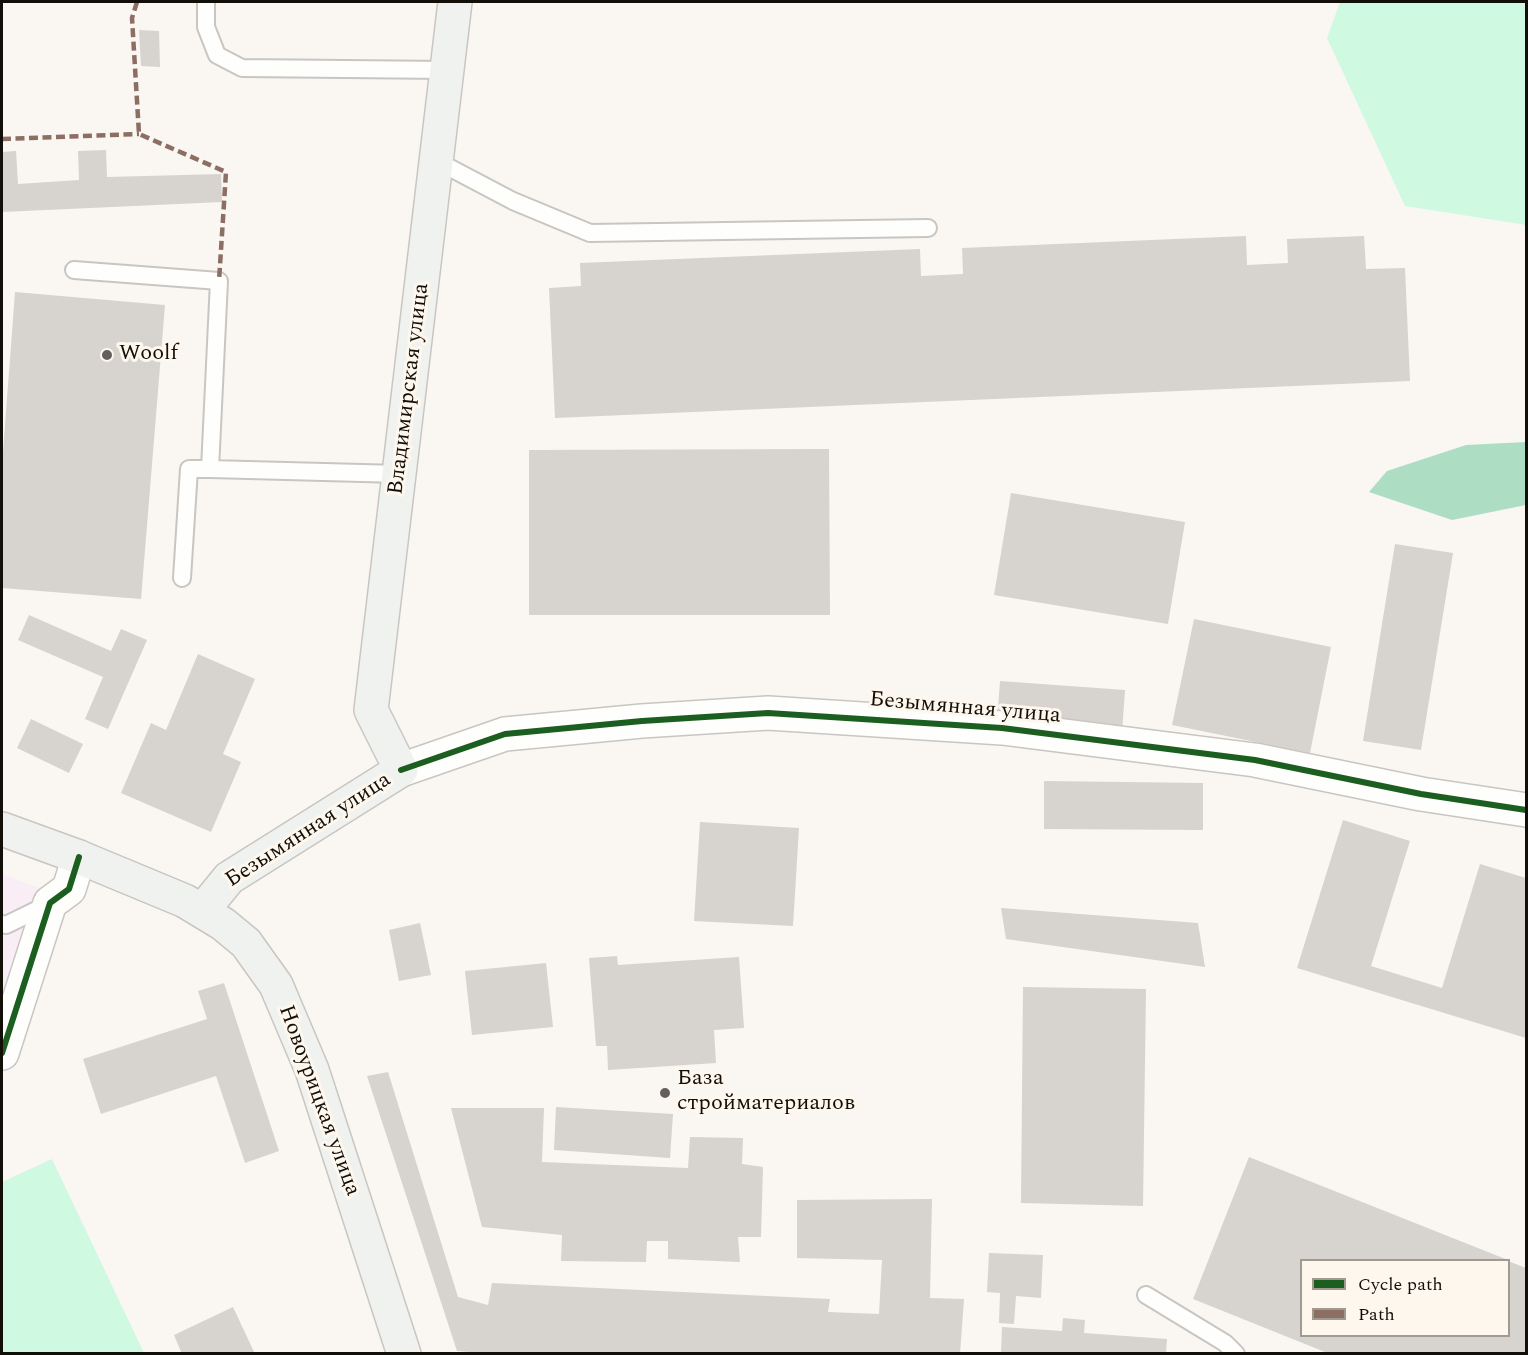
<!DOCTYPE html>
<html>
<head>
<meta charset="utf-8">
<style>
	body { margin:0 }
	#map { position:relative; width:1528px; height:1355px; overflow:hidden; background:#faf6f2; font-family:Spectral,serif }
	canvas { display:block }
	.frame { position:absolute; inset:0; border:3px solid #120f09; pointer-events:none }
	.legend { position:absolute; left:1300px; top:1259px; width:210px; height:78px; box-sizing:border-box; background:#fef7ee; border:2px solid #a09a92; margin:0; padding:8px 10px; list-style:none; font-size:18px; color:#120f09 }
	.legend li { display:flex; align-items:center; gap:12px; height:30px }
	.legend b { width:30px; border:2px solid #a09a92 }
</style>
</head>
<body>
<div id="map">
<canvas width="1528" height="1355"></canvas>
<div class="frame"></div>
<ul class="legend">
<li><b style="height:8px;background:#1b5e20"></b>Cycle path</li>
<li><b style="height:8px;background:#8d6e63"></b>Path</li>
</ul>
</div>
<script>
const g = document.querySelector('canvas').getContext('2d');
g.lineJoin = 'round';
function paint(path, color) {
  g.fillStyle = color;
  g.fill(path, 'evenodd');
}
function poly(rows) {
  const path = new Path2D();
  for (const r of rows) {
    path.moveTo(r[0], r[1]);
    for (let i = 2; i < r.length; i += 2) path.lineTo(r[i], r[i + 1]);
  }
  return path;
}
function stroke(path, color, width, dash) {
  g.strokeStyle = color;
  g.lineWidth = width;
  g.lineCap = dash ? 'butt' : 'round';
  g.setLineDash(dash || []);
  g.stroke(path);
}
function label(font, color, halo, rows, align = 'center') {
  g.font = font + ' Spectral,serif';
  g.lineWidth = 6;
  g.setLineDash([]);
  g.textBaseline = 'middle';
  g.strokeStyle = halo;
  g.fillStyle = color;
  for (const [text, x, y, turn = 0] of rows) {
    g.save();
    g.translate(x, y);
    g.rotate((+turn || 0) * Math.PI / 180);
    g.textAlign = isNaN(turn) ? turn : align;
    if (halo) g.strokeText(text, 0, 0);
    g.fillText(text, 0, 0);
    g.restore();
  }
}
const education = poly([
	[2,874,42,889,2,1011]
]);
const green = poly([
	[1340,2,1526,2,1526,225,1405,206,1327,38],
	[52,1159,144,1353,2,1353,2,1182]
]);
const forest = poly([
	[1526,442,1526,505,1452,520,1369,492,1387,471,1466,445]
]);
const building = poly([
	[139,30,159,31,160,67,141,66],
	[106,150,107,177,221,174,222,202,2,212,2,152,16,151,18,184,79,180,78,151],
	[1246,236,1247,265,1288,263,1287,239,1364,236,1366,269,1405,268,1410,381,555,418,549,288,581,286,580,263,920,249,921,276,963,274,962,248],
	[15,292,165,305,141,599,2,588,2,465],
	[829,449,830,615,529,615,529,450],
	[1011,493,1185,522,1168,624,994,595],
	[1395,544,1453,553,1421,750,1363,741],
	[29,615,111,651,121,629,147,640,108,729,85,719,103,677,18,640],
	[1194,619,1331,647,1310,753,1172,725],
	[198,654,255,679,223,754,241,762,211,832,121,793,151,723,166,730],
	[1000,681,1125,690,1122,733,997,724],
	[31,719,83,744,69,773,17,748],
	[1044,781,1203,783,1203,830,1044,829],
	[1343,820,1410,841,1371,966,1442,988,1480,864,1526,878,1526,1038,1297,968],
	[700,822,799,828,793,926,694,921],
	[1001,908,1198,923,1205,967,1006,939],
	[420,923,431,975,399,981,389,930],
	[617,956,618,965,739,957,744,1028,714,1030,716,1063,608,1070,607,1046,596,1046,589,958],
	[546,963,553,1027,472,1035,465,971],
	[224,983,279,1151,245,1163,216,1076,101,1114,83,1059,207,1019,198,991],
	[1023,987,1146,989,1143,1206,1021,1203],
	[388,1072,458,1297,488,1305,492,1283,830,1299,828,1312,879,1314,882,1260,797,1258,797,1200,932,1199,930,1298,964,1299,960,1354,495,1354,457,1351,367,1076],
	[556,1107,673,1114,670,1158,554,1150],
	[451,1108,544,1108,542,1162,688,1168,690,1137,743,1138,742,1164,763,1167,761,1237,738,1237,740,1262,668,1259,668,1241,647,1241,646,1262,561,1261,562,1235,482,1227],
	[1249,1157,1508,1260,1302,1260,1302,1336,1508,1336,1508,1261,1526,1268,1526,1354,1330,1354,1193,1299],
	[989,1253,1043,1255,1041,1298,1016,1296,1014,1324,999,1323,1000,1293,987,1292],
	[233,1307,255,1354,182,1354,174,1335],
	[1063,1318,1085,1320,1084,1333,1167,1339,1166,1354,1001,1354,1002,1327,1062,1331]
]);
const path = poly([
	[139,123,139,127]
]);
const service = poly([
	[206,2,206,27,217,55,242,68,447,70],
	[437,161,513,201,590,233,928,228],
	[74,270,219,281,210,469,400,474],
	[182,578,189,469,210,469],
	[2,924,6,925,49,904],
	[1146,1295,1225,1343,1236,1354]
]);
const minor = poly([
	[401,770,505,734,642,721,768,713,1002,728,1255,760,1421,794,1526,810],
	[2,1053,50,903,69,889,79,857]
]);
const secondary = poly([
	[2,829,79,857,185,901,223,924,246,943,276,985,312,1070,404,1354],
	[202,911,229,878,401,770,371,710,455,2]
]);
const quiet = poly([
	[137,2,132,18,139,134,226,172,219,281],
	[2,139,139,134]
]);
const cycleway = poly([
	[401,770,505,734,642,721,768,713,1002,728,1255,760,1421,794,1526,810],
	[2,1053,50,903,69,889,79,857]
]);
const markers = [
	[107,355,6,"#63605b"],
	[665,1093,6,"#63605b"]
];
const poiNames = [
	["Woolf",119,355],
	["База",677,1080],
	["стройматериалов",677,1105]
];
const streetNames = [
	["Владимирская улица",410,389,-83],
	["Безымянная улица",965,709,5],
	["Безымянная улица",309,831,-33],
	["Новоурицкая улица",318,1101,70]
];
paint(education, '#faeef6');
paint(green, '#d0f9e1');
paint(forest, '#addec4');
paint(building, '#d7d3cf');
stroke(service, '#c9c6c1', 20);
stroke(minor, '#c9c6c1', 36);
stroke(secondary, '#c9c6c1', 36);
stroke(path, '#dbdad8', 4, [6, 3]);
stroke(service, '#fefefd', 16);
stroke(minor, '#fefefd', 33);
stroke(secondary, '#eff2ef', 33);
stroke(quiet, '#8d6e63', 4.5, [9, 4.5]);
stroke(cycleway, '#1b5e20', 6);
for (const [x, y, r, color] of markers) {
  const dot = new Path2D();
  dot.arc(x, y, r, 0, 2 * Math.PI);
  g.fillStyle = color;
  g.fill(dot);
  stroke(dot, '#fef7ee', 2);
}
label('22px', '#120f09', '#fef7ee', poiNames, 'left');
label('22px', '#120f09', '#fef7ee', streetNames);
</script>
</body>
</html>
